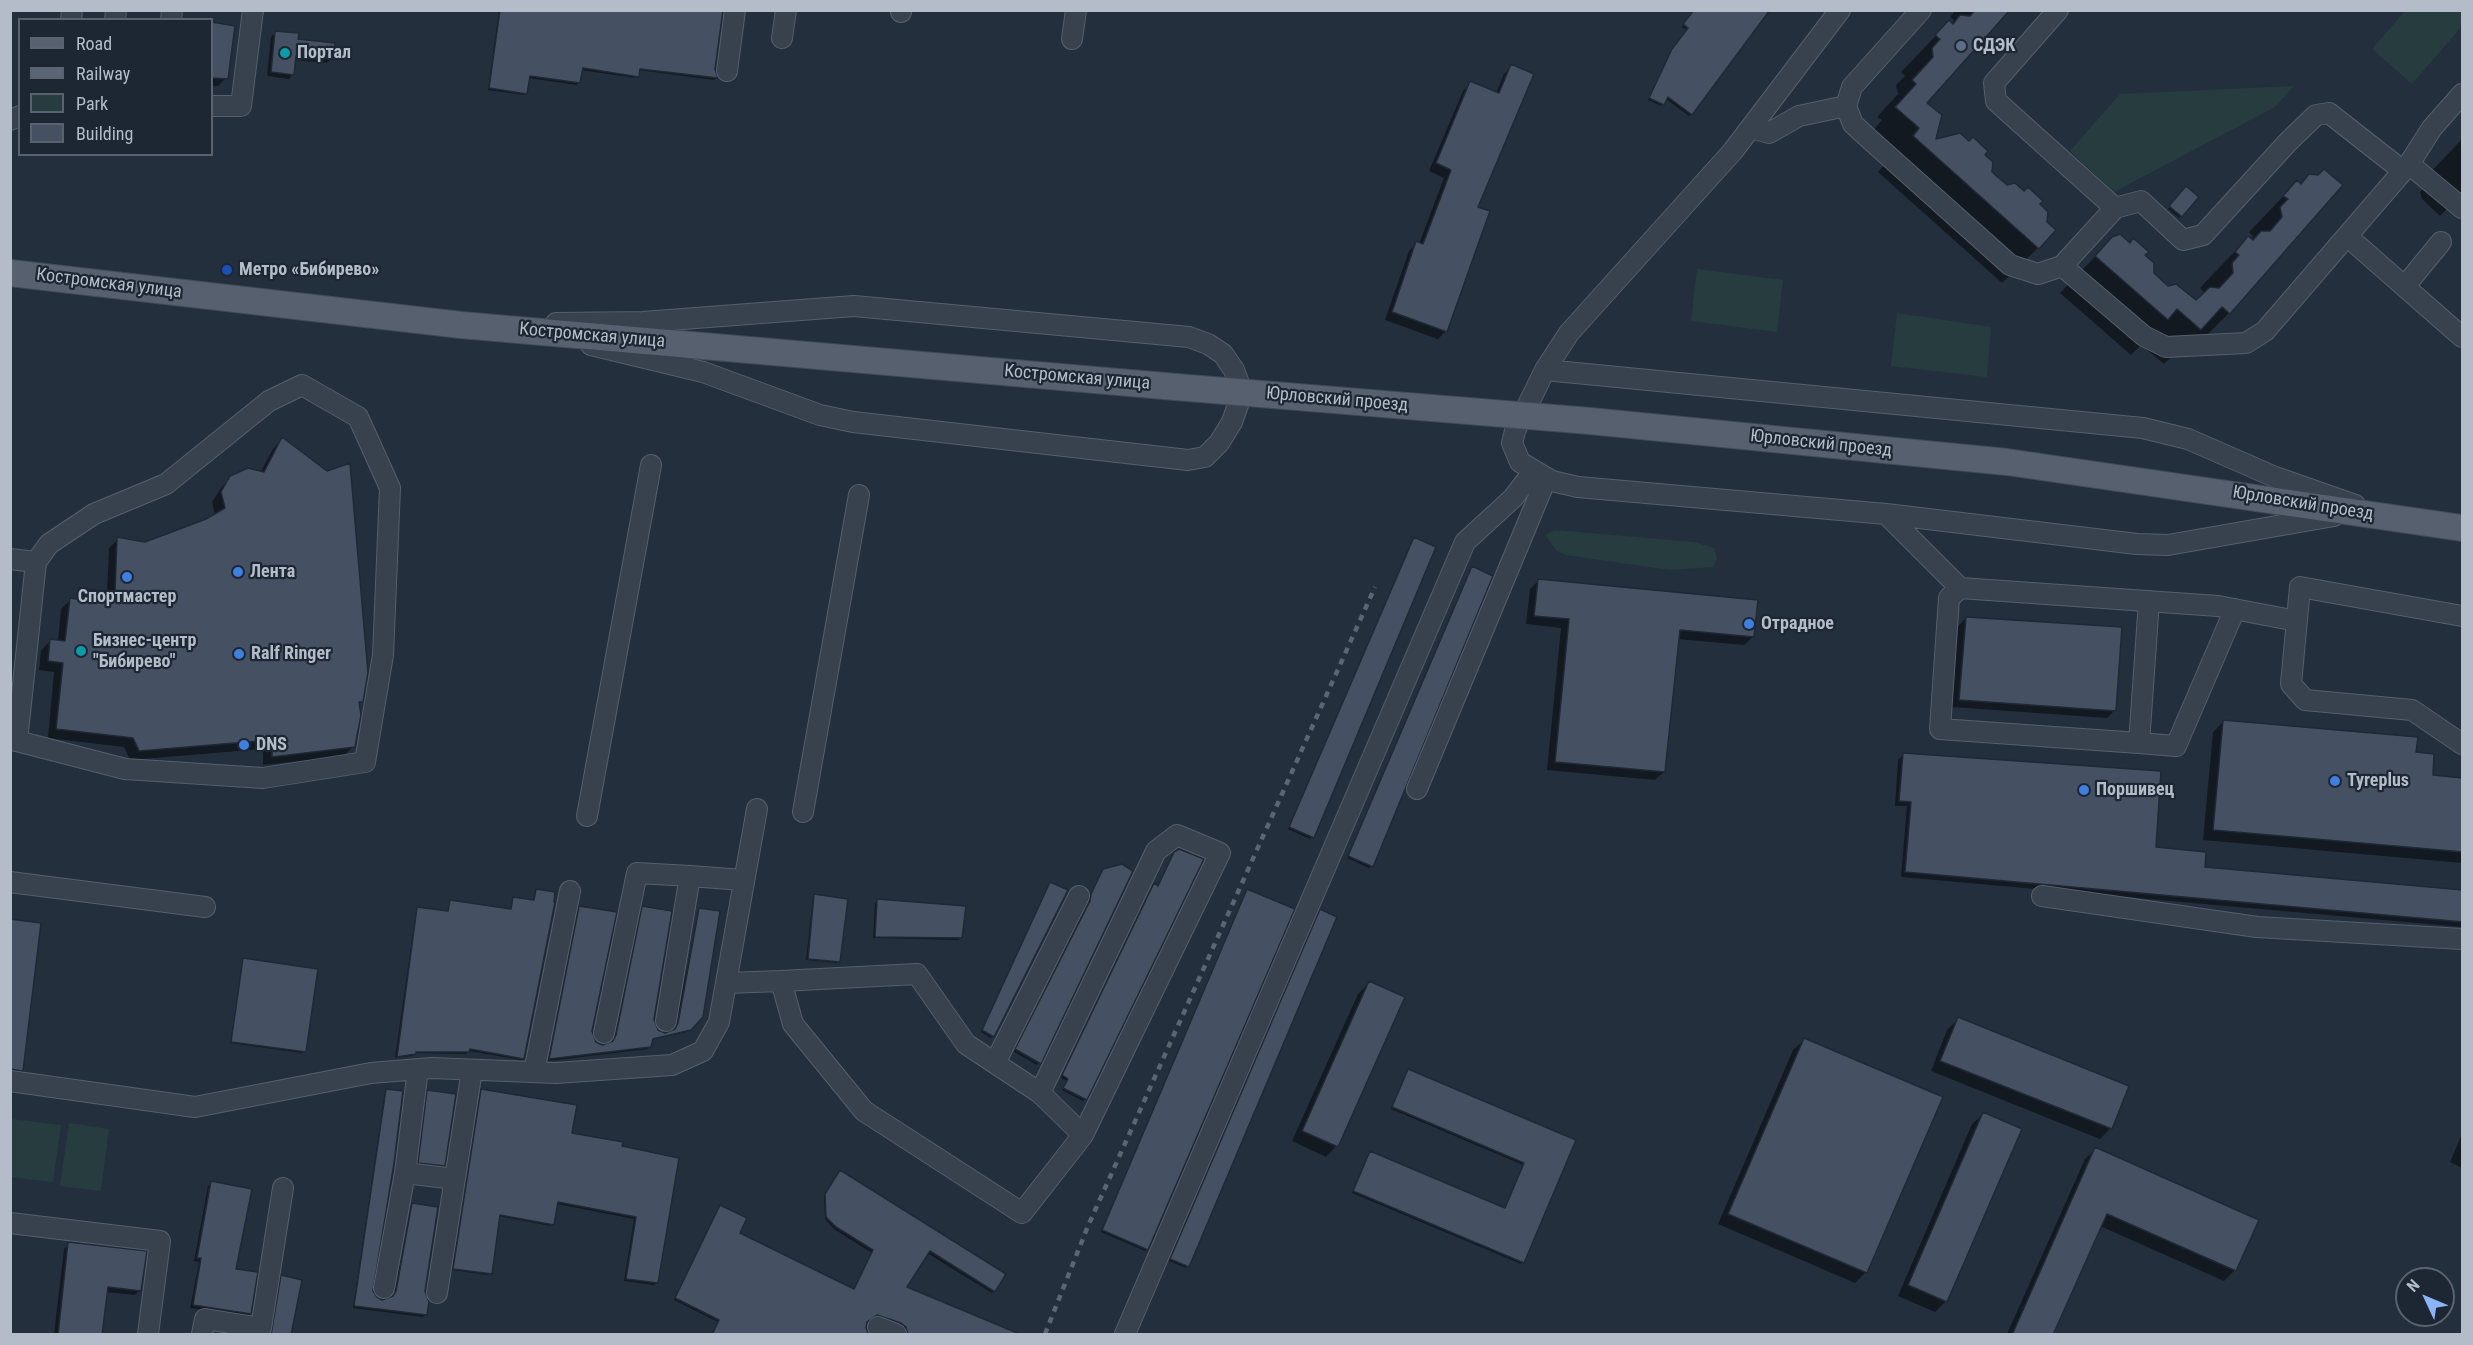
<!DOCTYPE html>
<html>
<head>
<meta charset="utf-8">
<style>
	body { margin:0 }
	#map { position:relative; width:2473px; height:1345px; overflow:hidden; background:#242f3e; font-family:"Roboto Condensed",sans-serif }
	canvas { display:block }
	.frame { position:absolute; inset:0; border:12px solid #b4bcc9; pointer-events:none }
	.legend { position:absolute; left:18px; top:18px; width:195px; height:138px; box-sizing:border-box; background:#1d2633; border:2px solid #59626f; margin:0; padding:8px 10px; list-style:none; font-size:18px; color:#b4bcc9 }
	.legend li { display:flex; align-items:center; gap:12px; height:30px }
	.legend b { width:30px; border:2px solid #59626f }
	.north { position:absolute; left:2395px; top:1267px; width:60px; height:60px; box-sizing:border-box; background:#1d2633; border:2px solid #59626f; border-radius:50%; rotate:314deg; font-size:16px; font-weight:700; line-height:24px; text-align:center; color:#b4bcc9 }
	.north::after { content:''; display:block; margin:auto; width:21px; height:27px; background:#8ab4f8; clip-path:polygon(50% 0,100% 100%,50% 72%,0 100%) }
</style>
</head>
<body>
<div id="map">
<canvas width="2473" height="1345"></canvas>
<div class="frame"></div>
<ul class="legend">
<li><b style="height:8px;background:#56606e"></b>Road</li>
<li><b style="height:8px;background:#5a6575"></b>Railway</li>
<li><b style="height:16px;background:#263c3f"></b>Park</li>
<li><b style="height:16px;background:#455162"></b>Building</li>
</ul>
<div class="north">N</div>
</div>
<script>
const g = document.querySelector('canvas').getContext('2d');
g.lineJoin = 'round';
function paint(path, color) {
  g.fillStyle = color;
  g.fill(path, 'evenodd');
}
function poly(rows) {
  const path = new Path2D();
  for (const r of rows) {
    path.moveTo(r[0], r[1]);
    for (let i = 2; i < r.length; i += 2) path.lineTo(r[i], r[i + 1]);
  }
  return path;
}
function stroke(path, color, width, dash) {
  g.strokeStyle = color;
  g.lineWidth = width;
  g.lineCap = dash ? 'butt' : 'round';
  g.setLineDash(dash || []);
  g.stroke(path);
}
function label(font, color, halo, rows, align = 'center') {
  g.font = font + ' "Roboto Condensed",sans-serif';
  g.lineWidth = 4.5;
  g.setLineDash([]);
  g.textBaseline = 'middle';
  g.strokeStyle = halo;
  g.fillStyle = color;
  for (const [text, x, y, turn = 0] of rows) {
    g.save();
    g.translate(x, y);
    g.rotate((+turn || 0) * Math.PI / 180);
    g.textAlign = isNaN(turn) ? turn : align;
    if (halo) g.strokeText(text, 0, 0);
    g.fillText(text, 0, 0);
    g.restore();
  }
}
const green = poly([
	[2406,10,2462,11,2462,26,2412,84,2372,49],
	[2294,86,2275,107,2114,192,2070,151,2120,94],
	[1697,269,1783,280,1777,332,1691,321],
	[1897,313,1991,327,1987,377,1891,366],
	[1555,530,1694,542,1714,548,1717,558,1713,567,1670,570,1566,555,1557,551,1545,535],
	[11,1119,61,1125,53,1182,11,1177],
	[69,1123,109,1129,101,1191,60,1186]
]);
const shadow = poly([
	[499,10,721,10,714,70,716,78,714,80,638,70,635,78,581,70,577,85,528,78,524,95,488,90],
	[1695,10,1691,114,1689,116,1666,99,1661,106,1648,100,1670,53,1687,30,1682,27],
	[1956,10,2008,10,1925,103,1934,141,1983,155,1991,172,2006,186,2038,205,2038,248,2002,283,1878,172,1884,165,1861,144,1882,120,1877,117,1898,94,1896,85,1905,76,1901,72,1949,22,1951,24,1954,20,1950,17],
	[212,24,234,27,226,78,218,86,212,86],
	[276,32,331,59,327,63,294,60,293,74,289,79,267,76,271,37],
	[1512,66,1446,331,1438,339,1385,320,1409,251,1417,243,1419,244,1444,178,1429,171,1463,91,1471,83,1496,93,1504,74],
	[2462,139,2462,193,2440,216,2422,199,2420,192,2429,182,2425,178],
	[2297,182,2301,185,2341,185,2229,313,2193,349,2186,343,2164,364,2141,345,2131,355,2060,293,2113,238,2143,256,2152,273,2168,287,2195,302,2204,292,2200,288,2213,274,2248,238,2250,239,2253,236,2249,232],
	[2186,189,2197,198,2179,218,2168,209],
	[282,439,362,701,358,704,354,746,344,756,263,765,263,749,130,760,124,747,48,738,54,672,39,670,41,650,51,640,58,641,61,609,70,600,76,600,86,591,107,592,109,548,118,539,145,543,215,515,212,502,221,488,230,478,260,473,273,449],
	[1414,539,1312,837,1310,839,1288,829],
	[1471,570,1371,866,1369,868,1347,858],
	[1539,580,1753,637,1744,645,1677,639,1664,772,1655,780,1547,770,1561,628,1526,624,1530,589],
	[1966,618,2115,710,2107,718,1952,707,1958,626],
	[2224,721,2415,754,2431,777,2462,780,2462,863,2203,840,2213,732],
	[1903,755,2203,868,2462,891,2462,927,1901,877,1907,806,1895,806,1898,760],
	[1202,860,1085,1099,1083,1101,1062,1090,1067,1081,1061,1078,1152,887,1158,887],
	[1103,870,1131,871,1037,1065,1014,1052],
	[1048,886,993,1036,991,1038,981,1032],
	[536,891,523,1058,521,1060,469,1051,466,1054,415,1053,412,1056,395,1058,416,911,418,908,447,912,450,902,510,911,514,898,532,902],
	[1246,892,1147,1249,1145,1251,1101,1232],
	[815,895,838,961,836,963,806,960,813,897],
	[878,901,961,938,958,940,873,938,875,903],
	[580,908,591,1031,594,1043,602,1046,612,1043,614,1039,643,908,653,1019,657,1031,665,1034,674,1031,699,909,701,1016,687,1032,651,1040,648,1049,548,1061],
	[1319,913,1188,1266,1186,1268,1169,1261],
	[244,960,305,1051,302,1053,230,1043],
	[1369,983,1336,1146,1326,1157,1292,1141,1358,994],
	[1958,1019,2111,1128,2100,1139,1931,1071,1947,1030],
	[1804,1040,1866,1272,1855,1283,1718,1224,1793,1050],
	[1406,1073,1574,1141,1521,1264,1352,1193,1370,1153,1504,1210,1523,1165,1391,1109],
	[387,1090,371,1292,376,1299,382,1301,392,1298,394,1294,412,1204,424,1291,425,1315,423,1317,353,1308,385,1092],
	[482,1091,570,1134,621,1143,657,1283,654,1285,624,1281,634,1219,557,1204,551,1226,498,1216,488,1275,452,1270],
	[428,1092,443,1165,441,1167,417,1164,426,1094],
	[1983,1114,1946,1301,1935,1312,1898,1296,1972,1124],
	[2462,1134,2462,1168,2450,1162],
	[2096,1149,2235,1270,2224,1281,2100,1226,2052,1334,2007,1334,2085,1159],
	[839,1174,994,1291,992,1293,927,1253,905,1288,1002,1334,906,1334,898,1324,874,1316,866,1322,865,1330,869,1334,712,1334,718,1322,674,1300,719,1209,738,1233,853,1290,872,1253,834,1229,825,1219,824,1197],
	[212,1183,234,1270,250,1314,246,1317,190,1308,199,1262,194,1261,208,1186],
	[69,1244,140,1290,135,1295,106,1292,101,1334,54,1334,64,1249],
	[282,1277,288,1319,272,1316,277,1282]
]);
const building = poly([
	[500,10,723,10,715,69,718,78,640,69,639,77,583,68,580,83,530,76,527,94,489,88,500,10],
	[1694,10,1770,10,1692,115,1668,97,1664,105,1649,98,1672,49,1688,28,1683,24,1694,10],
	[1975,10,2010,10,1927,103,1942,115,1936,139,1960,133,1969,141,1973,137,1988,151,1985,155,1993,162,1992,172,2007,185,2015,183,2024,191,2028,187,2043,201,2040,204,2048,212,2047,222,2056,230,2039,249,1913,136,1919,128,1895,107,1916,84,1912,80,1933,57,1932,48,1940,39,1935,35,1949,20,1953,24,1960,15,1970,16,1975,10],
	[212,22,235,26,228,79,212,78,212,22],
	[275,31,299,33,298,39,335,43,333,59,296,56,294,75,271,72,275,31],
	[1511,64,1534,74,1478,207,1490,211,1447,332,1392,312,1416,241,1423,244,1451,170,1436,163,1470,81,1499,93,1511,64],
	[2324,169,2343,185,2230,314,2222,307,2201,330,2177,309,2168,320,2095,256,2112,237,2120,234,2130,243,2133,238,2149,252,2145,255,2154,263,2154,273,2168,286,2176,284,2196,300,2210,287,2219,288,2233,273,2232,263,2239,255,2235,252,2248,236,2253,240,2261,231,2270,231,2282,217,2280,207,2288,199,2283,196,2297,180,2301,184,2309,174,2318,175,2324,169],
	[2186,186,2199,197,2182,217,2169,206,2186,186],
	[282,437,327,471,350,463,368,673,363,702,359,702,361,715,355,747,272,757,272,740,139,751,133,738,56,729,63,663,48,661,50,639,65,641,70,598,84,600,85,589,115,592,117,537,145,542,206,519,225,508,221,492,230,476,248,468,264,472,282,437],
	[1414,537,1436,547,1314,838,1289,827,1414,537],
	[1472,566,1493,576,1373,867,1348,856,1472,566],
	[1538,579,1758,600,1754,637,1680,630,1665,772,1555,762,1569,619,1534,616,1538,579],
	[1966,617,2122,627,2116,711,1959,700,1966,617],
	[2223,720,2418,737,2416,752,2434,754,2433,775,2463,778,2463,852,2213,830,2223,720],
	[1903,753,2161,771,2156,847,2206,852,2205,867,2463,890,2463,922,1905,872,1911,802,1899,801,1903,753],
	[1179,849,1204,859,1087,1100,1063,1088,1068,1079,1062,1075,1154,883,1158,886,1174,852,1179,849],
	[1122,864,1133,871,1041,1064,1015,1049,1090,901,1091,894,1103,869,1122,864],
	[1050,882,1068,890,994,1037,982,1030,1050,882],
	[536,889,555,892,554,902,555,902,524,1059,470,1049,469,1052,416,1052,416,1054,397,1057,417,907,448,911,450,900,511,909,513,897,534,900,536,889],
	[1247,889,1295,909,1148,1250,1102,1230,1247,889],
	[814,894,848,899,840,962,808,959,814,894],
	[877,899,966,906,962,938,875,937,877,899],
	[579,906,617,912,592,1031,596,1042,602,1045,613,1041,616,1035,642,906,672,911,654,1019,658,1030,665,1033,675,1029,678,1023,699,908,720,911,703,1017,691,1030,653,1039,651,1047,549,1059,579,906],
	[1320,909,1337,917,1189,1267,1170,1259,1320,909],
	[10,919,41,923,23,1071,10,1069,10,919],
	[243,958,318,969,306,1052,231,1042,243,958],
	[1369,981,1405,997,1338,1147,1302,1131,1369,981],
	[1958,1017,2129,1086,2112,1129,1940,1061,1958,1017],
	[1804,1038,1943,1097,1867,1273,1728,1214,1804,1038],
	[1408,1069,1576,1140,1524,1263,1353,1191,1370,1151,1505,1208,1524,1163,1392,1107,1408,1069],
	[386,1089,403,1091,394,1163,373,1291,377,1297,382,1300,393,1296,396,1291,412,1203,438,1207,425,1291,429,1302,427,1315,354,1306,386,1089],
	[481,1089,577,1105,572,1133,623,1142,622,1146,679,1158,658,1283,626,1279,636,1217,558,1202,554,1225,500,1215,492,1274,453,1269,481,1089],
	[427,1090,456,1094,445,1166,418,1163,427,1090],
	[1983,1112,2022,1129,1947,1302,1908,1285,1983,1112],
	[2095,1147,2259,1220,2236,1271,2107,1214,2053,1335,2012,1335,2095,1147],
	[840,1170,1006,1274,995,1292,930,1251,907,1287,1022,1335,908,1335,906,1327,901,1323,877,1315,867,1322,866,1328,869,1335,712,1335,719,1320,675,1298,720,1205,747,1218,740,1233,854,1289,873,1250,836,1227,826,1217,825,1194,840,1170],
	[211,1181,252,1189,236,1269,258,1272,251,1314,193,1305,201,1258,197,1258,211,1181],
	[68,1242,147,1251,141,1291,108,1287,102,1335,58,1335,68,1242],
	[281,1275,302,1280,291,1335,271,1335,281,1275]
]);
const minor = poly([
	[1840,10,1733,151,1569,333,1545,370,1515,431,1512,443,1520,462,1552,481,1578,487,1886,514,2137,544,2168,545,2334,516],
	[1921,10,1852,87,1846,106,1853,124,1866,136,2010,265,2038,274,2062,266,2115,208,2141,201,2183,240,2203,235,2288,142,2316,115,2329,113,2403,171,2265,331,2246,343,2166,347,2144,336,2062,266],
	[2058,10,1994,83,1996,101,2115,208],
	[901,12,901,10],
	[71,20,72,10],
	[115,20,116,10],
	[171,20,172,10],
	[782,38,786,10],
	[1072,39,1076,10],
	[727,71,735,10],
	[2462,94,2432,128,2409,164,2462,208],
	[212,106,241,106,253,10],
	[10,120,20,116],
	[1751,128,1769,133,1799,116,1846,106],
	[2348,237,2462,337],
	[2405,286,2441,242],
	[556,323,643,322,854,306,1189,337,1208,344,1223,354,1234,370,1240,386,1239,402,1232,422,1219,443,1205,457,1188,460,853,422,820,415,703,372,591,345],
	[1545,370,2143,428,2188,439,2275,477,2355,505],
	[1886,514,1960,588,2218,606,2297,621],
	[10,559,36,562],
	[1960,588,1949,598,1940,729,2139,743,2149,601],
	[2462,616,2300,587,2291,684,2305,700,2412,710,2462,744],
	[10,740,17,741,36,562,49,544,94,514,166,484,269,401,302,385,358,417,390,488,383,655,365,762,263,778,125,769,17,741],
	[2139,743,2176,746,2235,609],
	[1417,789,1546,479],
	[803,812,859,495],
	[587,816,651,465],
	[10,882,205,907],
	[2042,896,2257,927,2462,939],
	[726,983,781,981,793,1024,864,1111,1022,1213,1083,1135,1040,1093,966,1044,917,974,781,981],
	[666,1021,690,876,743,880],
	[604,1033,637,873,690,876],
	[995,1063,1079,896],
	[418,1069,405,1173,455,1179],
	[534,1072,570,891],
	[10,1081,195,1107,371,1073,432,1068,556,1073,672,1065,703,1051,719,1022,757,809],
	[1040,1093,1156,851,1177,835,1220,853,1083,1135],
	[10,1223,160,1241,148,1334],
	[384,1288,405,1173],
	[437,1293,472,1070],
	[878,1327,896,1334],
	[202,1334,205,1319,261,1328,283,1188],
	[1125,1334,1465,542,1513,498,1533,472]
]);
const major = poly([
	[10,273,461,325,1176,387],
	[1590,421,2007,462,2462,528]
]);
const rail = poly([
	[1045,1334,1088,1226,1375,587]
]);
const majorBridge = poly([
	[1176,387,1590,421]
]);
const markers = [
	[1961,46,6,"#5c6f8a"],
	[285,53,6,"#0f9aa8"],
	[227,270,6,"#1a4fb4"],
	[238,572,6,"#3f7fe0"],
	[127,577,6,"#3f7fe0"],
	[1749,624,6,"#3f7fe0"],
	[81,651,6,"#0f9aa8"],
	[239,654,6,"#3f7fe0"],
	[244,745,6,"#3f7fe0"],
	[2335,781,6,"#3f7fe0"],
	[2084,790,6,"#3f7fe0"]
];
const poiNames = [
	["СДЭК",1973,46],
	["Портал",297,53],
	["Метро «Бибирево»",239,270],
	["Лента",250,572],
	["Спортмастер",127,597,"center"],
	["Отрадное",1761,624],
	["Бизнес-центр",93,641],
	["\"Бибирево\"",93,662],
	["Ralf Ringer",251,654],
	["DNS",256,745],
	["Tyreplus",2347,781],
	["Поршивец",2096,790]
];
const streetNames = [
	["Костромская улица",109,284,7],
	["Костромская улица",592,336,5],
	["Костромская улица",1077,378,5],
	["Юрловский проезд",1337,400,5],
	["Юрловский проезд",1821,444,6],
	["Юрловский проезд",2303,504,9]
];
paint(green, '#263c3f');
paint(shadow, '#0007');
paint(building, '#455162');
stroke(building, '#1f2835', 1.5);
stroke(minor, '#565f6c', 22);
stroke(major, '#414a57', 28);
stroke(minor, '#38414e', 20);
stroke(major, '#56606e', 26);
stroke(rail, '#5a6575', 4.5, [6, 6]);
stroke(majorBridge, '#414a57', 28, []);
stroke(majorBridge, '#56606e', 26);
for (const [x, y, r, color] of markers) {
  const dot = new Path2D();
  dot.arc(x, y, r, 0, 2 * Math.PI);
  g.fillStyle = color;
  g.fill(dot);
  stroke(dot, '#1d2633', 2);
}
label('bold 18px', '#b4bcc9', '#1d2633', poiNames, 'left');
label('18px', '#b4bcc9', '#1d2633', streetNames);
</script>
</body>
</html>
